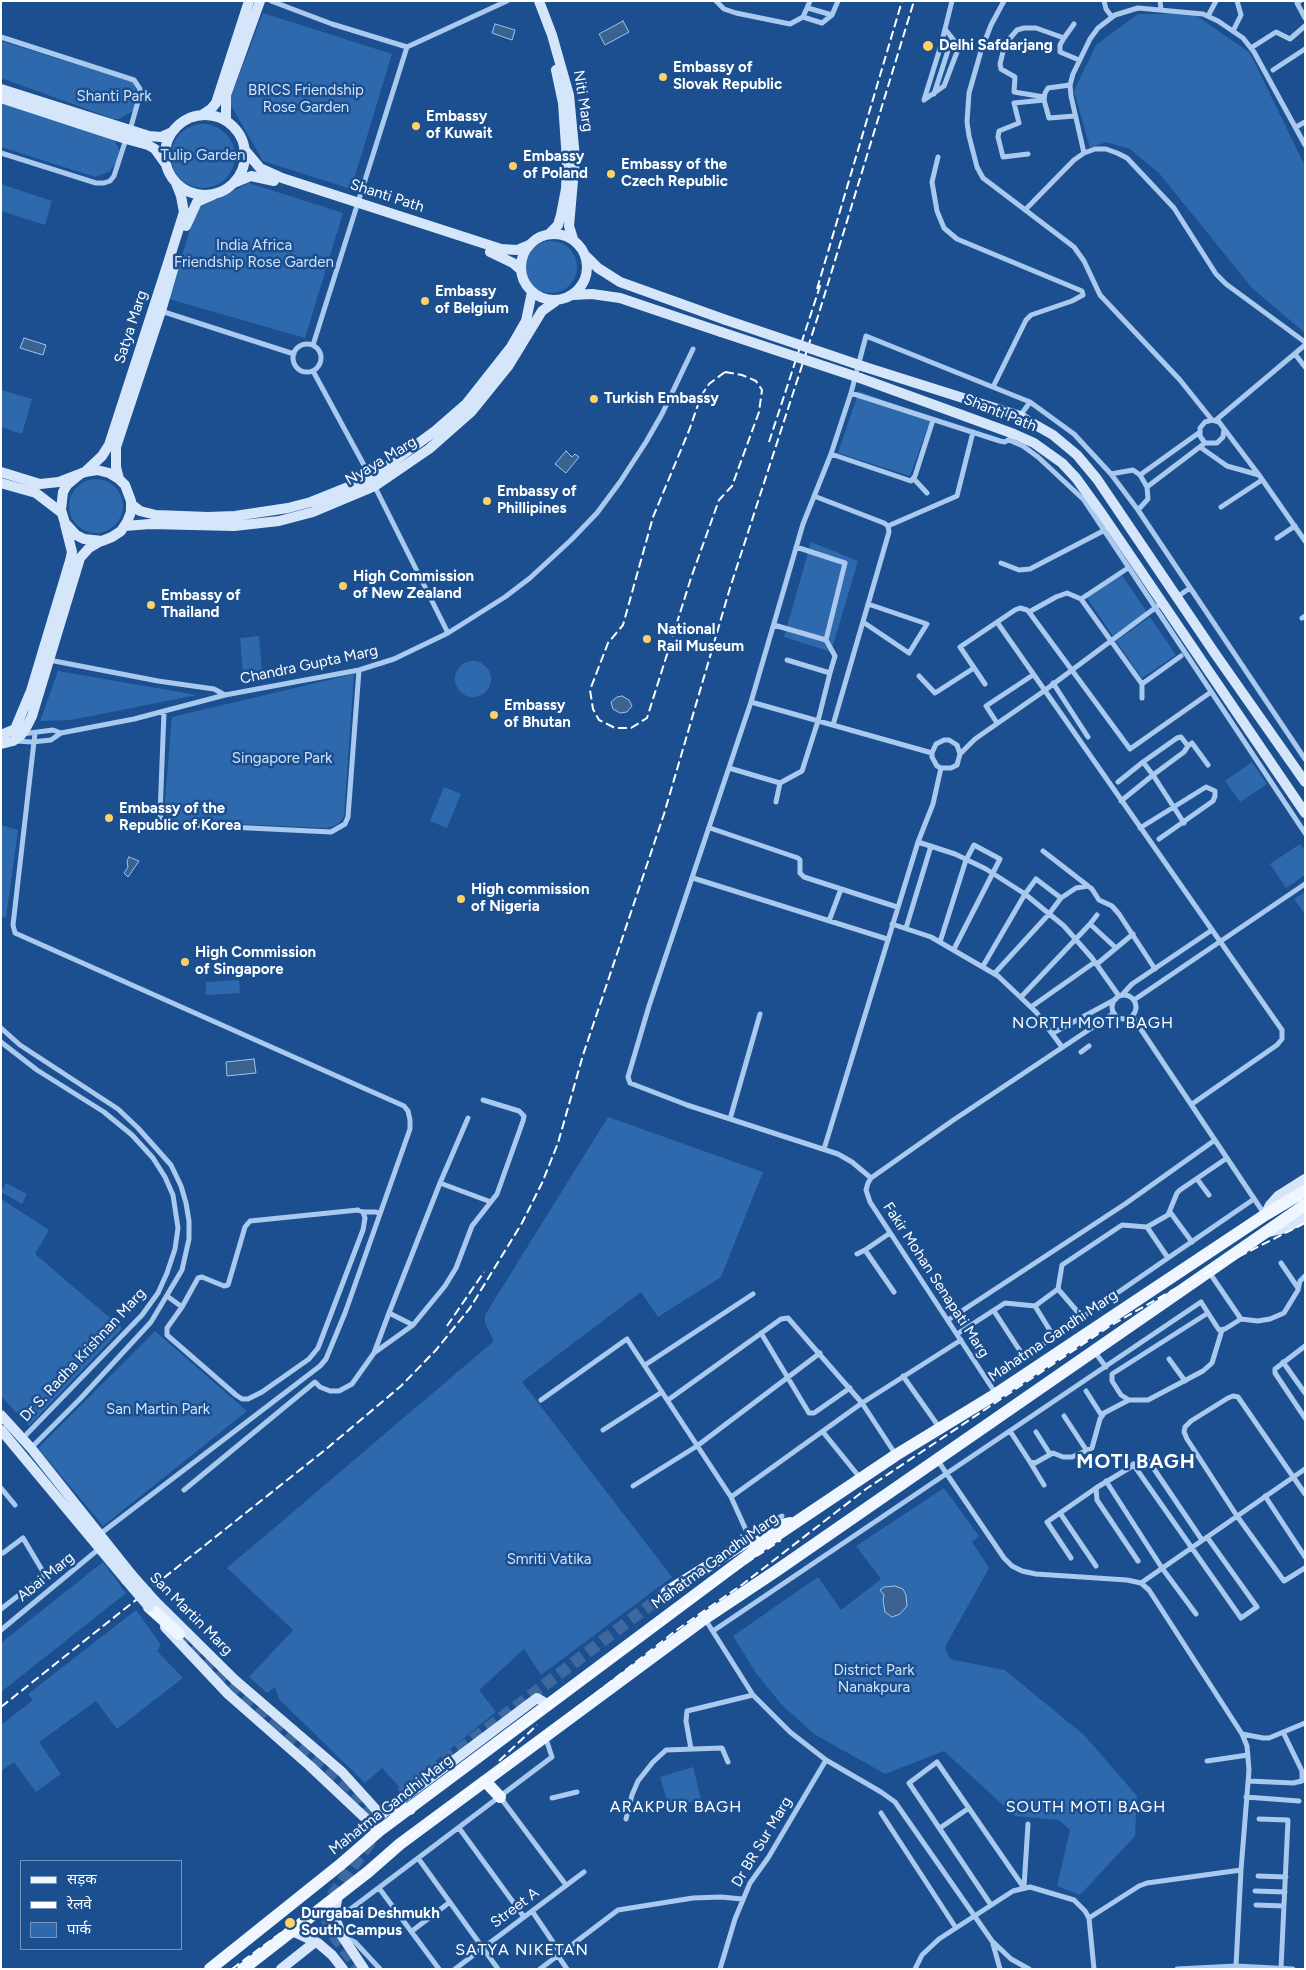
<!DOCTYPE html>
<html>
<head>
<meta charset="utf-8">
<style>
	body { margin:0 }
	#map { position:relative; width:1306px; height:1970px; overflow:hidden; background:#1b4f8f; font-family:Figtree,"Noto Sans Devanagari",sans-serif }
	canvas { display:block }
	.frame { position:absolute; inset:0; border:2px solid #fff; pointer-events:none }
	.legend { position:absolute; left:20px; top:1860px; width:162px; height:90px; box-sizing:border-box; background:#1b4f8f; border:1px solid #7695bc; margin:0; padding:6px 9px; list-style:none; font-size:15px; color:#fff }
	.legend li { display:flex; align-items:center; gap:10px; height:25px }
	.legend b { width:25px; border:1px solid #7695bc }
</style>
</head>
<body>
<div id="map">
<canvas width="1306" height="1970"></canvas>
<div class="frame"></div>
<ul class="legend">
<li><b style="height:6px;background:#f0f6ff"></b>सड़क</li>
<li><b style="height:6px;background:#fff"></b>रेलवे</li>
<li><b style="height:14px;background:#2e69ad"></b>पार्क</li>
</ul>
</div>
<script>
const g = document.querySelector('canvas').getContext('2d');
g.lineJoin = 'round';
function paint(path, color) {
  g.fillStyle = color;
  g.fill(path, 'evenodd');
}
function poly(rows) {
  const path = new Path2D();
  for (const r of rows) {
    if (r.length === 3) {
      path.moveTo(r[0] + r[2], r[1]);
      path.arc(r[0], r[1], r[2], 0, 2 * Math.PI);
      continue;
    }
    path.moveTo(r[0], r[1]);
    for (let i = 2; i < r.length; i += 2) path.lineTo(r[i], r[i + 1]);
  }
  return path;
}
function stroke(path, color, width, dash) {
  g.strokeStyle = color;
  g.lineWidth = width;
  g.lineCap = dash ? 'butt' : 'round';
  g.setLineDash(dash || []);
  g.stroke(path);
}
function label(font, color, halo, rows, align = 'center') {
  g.font = font + ' Figtree,sans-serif';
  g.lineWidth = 5;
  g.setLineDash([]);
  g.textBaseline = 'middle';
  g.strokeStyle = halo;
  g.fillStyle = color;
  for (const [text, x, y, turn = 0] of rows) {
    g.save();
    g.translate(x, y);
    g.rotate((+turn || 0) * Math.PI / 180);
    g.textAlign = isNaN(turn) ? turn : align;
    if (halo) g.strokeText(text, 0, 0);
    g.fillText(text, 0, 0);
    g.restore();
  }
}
const green = poly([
	[263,13,392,54,351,189,263,161,229,102],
	[1138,14,1194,14,1250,53,1305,166,1305,333,1252,288,1159,173,1130,149,1106,142,1090,148,1074,91,1096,45],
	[1,41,133,82,136,89,137,101,133,111,119,119,114,119,1,78],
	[1,103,113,138,119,149,118,160,109,172,95,177,1,147],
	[203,156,32],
	[249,183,343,213,305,338,169,299,196,209],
	[1,184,52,201,45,225,1,211],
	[551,267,26],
	[1,390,32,399,22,434,1,427],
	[859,391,931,418,910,476,838,453],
	[96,506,27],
	[811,542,858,561,831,652,784,637],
	[1121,574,1147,612,1113,636,1087,598],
	[1150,617,1176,655,1142,678,1116,641],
	[259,636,262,670,243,672,240,638],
	[473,679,18],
	[58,671,197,695,71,720,40,721],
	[354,674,344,816,341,821,336,825,327,828,170,821,164,812,172,717],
	[1252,762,1267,784,1240,802,1225,781],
	[444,787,461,794,447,828,430,821],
	[1,825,18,830,6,918,1,915],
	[1300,844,1305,850,1305,875,1286,888,1270,864],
	[1305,892,1305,914,1294,899],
	[239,980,240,993,206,995,206,982],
	[608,1117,763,1172,721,1277,658,1317,641,1292,522,1382,672,1577,541,1675,524,1649,479,1690,496,1712,401,1789,382,1768,365,1783,279,1699,275,1687,267,1693,249,1677,293,1630,227,1568,494,1341,485,1323,485,1315],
	[6,1183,27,1194,22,1204,1,1192],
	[1,1199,49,1230,35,1254,122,1328,29,1426,1,1396],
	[155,1331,247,1411,103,1526,38,1448],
	[944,1488,979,1536,972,1542,989,1568,945,1647,950,1659,1005,1670,1085,1736,1137,1796,1135,1836,1080,1895,1057,1886,1070,1830,1059,1820,1015,1816,944,1751,885,1774,814,1734,781,1704,756,1673,733,1636,818,1577,841,1610,881,1579,856,1546],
	[103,1562,126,1593,1,1692,1,1643],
	[136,1610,161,1645,157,1651,183,1678,117,1729,96,1701,39,1742,61,1774,36,1792,14,1762,1,1771,1,1725,33,1700,28,1694],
	[693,1767,701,1799,669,1808,660,1777]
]);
const water = poly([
	[623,21,629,32,605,45,599,34,623,21],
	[495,24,515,30,512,40,492,33,495,24],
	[24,338,46,345,43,355,20,348,24,338],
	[566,451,572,457,575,454,579,457,566,473,555,464,566,451],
	[622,696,629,700,632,706,627,712,620,713,613,709,611,702,617,697,622,696],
	[129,857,139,861,128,877,124,873,128,867,127,861,129,857],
	[254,1059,256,1073,227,1076,226,1062,254,1059],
	[895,1586,903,1589,906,1595,907,1606,900,1614,892,1617,885,1612,883,1600,884,1595,880,1590,884,1587,895,1586]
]);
const primaryTunnel = poly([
	[179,1634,205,1663,278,1728],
	[275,1720,352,1789,361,1799,370,1818,371,1832,369,1844,327,1903,326,1918,333,1934,359,1969],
	[401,1794,667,1592]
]);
const street = poly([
	[271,1,332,24,407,47,507,1],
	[716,1,724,9,736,13,790,24,803,17,822,23,832,15,838,1],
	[1004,1,991,25,981,51,969,93,967,122,969,136,977,167,983,178,991,184,1074,247,1084,261,1100,295,1180,380,1212,420],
	[1104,1,1106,9,1112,17],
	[1160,1,1161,9],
	[1300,1,1297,3,1305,18],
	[808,8,832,15],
	[1208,16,1216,1],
	[803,17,810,1],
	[1233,31,1241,15,1237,1],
	[1,37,134,80,140,89,139,98,130,130],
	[1064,38,1060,45,1060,52,1079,60],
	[1251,48,1276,32,1290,39,1305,26],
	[1273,70,1305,49],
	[1070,85,1048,88,1045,93,1044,100,1049,118,1075,116],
	[934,94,952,38],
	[1044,97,1014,92,1015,77,1001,69,1000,64,1005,44,1017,30,1024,28,1036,28,1064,38,1074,24],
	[924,100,941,45,952,1],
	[924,100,944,86,957,52,956,43,945,29],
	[1296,127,1305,122],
	[1,153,96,183,104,183,110,181,114,176,126,139],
	[1084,153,1071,96,1070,85,1073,74,1090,39,1098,28,1115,15,1138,8,1203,14,1218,21,1243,38,1254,52,1305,145],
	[1028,154,1003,157,998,137,999,131,1019,123,1014,103,1044,100],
	[938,157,932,182,937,211,944,228,957,239,1082,291,1083,295,1072,301,1031,315,1026,320,993,387],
	[1025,210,1074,160,1084,153,1095,149,1106,149,1117,153,1127,158,1174,208,1216,274,1226,284,1305,342],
	[161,311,294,354],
	[307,358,14],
	[313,345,407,47],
	[1295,354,1305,367],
	[313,371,371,478],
	[851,393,1000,441,1005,442,1011,438],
	[1030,402,1074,434,1111,474,1138,510,1305,759],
	[1216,420,1305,345],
	[1224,429,1223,437,1217,443,1205,443,1200,436,1200,428,1205,422,1212,420,1219,422,1259,475,1305,541],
	[1009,440,1023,446,1038,457,1084,500,1305,833],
	[1200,447,1227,466,1259,475],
	[831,454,911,481,915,476,933,420],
	[1111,474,1133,470,1140,475,1147,487,1148,499,1138,510],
	[1140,475,1200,432],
	[914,479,927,493],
	[374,485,448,633],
	[1147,487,1205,443],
	[814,496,884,523,888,526,889,532,833,725],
	[1221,507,1262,480],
	[888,526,957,496,973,432],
	[1277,538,1295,526],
	[1001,563,1019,570,1030,569,1105,530],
	[1177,597,1190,588],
	[1081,599,1142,684,1142,698],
	[1029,612,1056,597,1067,593,1081,599,1128,568],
	[1302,618,1305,616],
	[863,622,909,653,927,624,868,604],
	[997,622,1282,1030,1282,1039,1277,1045,1192,1104],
	[774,625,826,640,845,563,796,547],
	[49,660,158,681,214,689,225,695],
	[787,660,830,673,835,656,826,640],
	[919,676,935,693,974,668],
	[1053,683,1088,737],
	[985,684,960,647,1015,610,1020,608,1027,610,1029,612,1130,749,1211,692],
	[1142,684,1181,656],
	[751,702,932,753],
	[164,712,160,814,161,819,164,822,168,824,331,832,345,824,348,817,359,670],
	[997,723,986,706,1033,675],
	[35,733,13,925,15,933,404,1106,408,1111,410,1120,410,1129,345,1313,326,1359,320,1366,100,1534],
	[22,734,53,730,61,733],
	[15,741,32,742,51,740,61,733,134,719,225,695,359,670,394,659,448,633,505,597,530,578,571,540,597,513,620,482,646,442,662,414,693,349],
	[1188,746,1192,743,1208,765],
	[960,754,957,745,949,740,944,740,936,744,932,753,932,757,937,766,941,768,951,768,957,765,960,754,975,739,1044,691,1163,602],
	[729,768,780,783],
	[1118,782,1143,762,1177,738,1181,737,1188,746,1184,752,1153,775,1184,823],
	[1121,801,1153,775,1143,762],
	[776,802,780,783,802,771,818,721,830,673],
	[710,828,798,858,800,860,800,873,804,877,897,907],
	[1140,828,1206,787,1215,791,1215,796,1213,801,1159,839],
	[918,842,955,854,986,869,1025,894,1064,926,1092,958,1119,996],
	[1043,851,1092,889,1099,900,1112,906,1119,914,1155,969],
	[693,878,887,939],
	[1061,898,1076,888,1088,886],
	[1097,915,1090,924,1116,948],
	[829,921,841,889],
	[892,924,931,937,998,976,1036,1012,1062,1047],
	[906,928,931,846],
	[940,942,966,860,974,845,1000,859,954,949],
	[1097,964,1133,934],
	[983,966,1025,894,1036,879,1061,898,1049,914,994,974],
	[1122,995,1132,984,1212,930],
	[1124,1007,12],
	[1021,997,1090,924],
	[1134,1000,1305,884],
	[1031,1007,1095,962],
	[1132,1016,1265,1215],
	[1,1028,20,1045,118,1109,138,1128,171,1165,181,1186,186,1203,189,1221,189,1239,182,1270,151,1322,80,1399,30,1449],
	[1053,1033,1116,999],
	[1,1042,37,1070,104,1112,132,1135,153,1158,165,1177,173,1195,178,1228,175,1249,167,1273,158,1293,142,1315,21,1440],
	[1081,1052,1089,1046],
	[730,1119,760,1014],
	[824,1149,918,842,933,804,941,768],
	[1227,1158,1180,1190,1177,1193,1168,1215,1147,1227,1168,1258,1254,1199],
	[871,1178,852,1162,838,1154,687,1105,630,1083,628,1077,649,1006,751,702,803,524,831,454,851,393,866,336,1030,402,1020,416],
	[1197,1179,1209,1195],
	[440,1183,468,1118],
	[358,1210,363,1212,365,1218,363,1230,318,1348,309,1359,262,1392,248,1399,242,1399,236,1395,167,1335,167,1328,182,1307,198,1278,202,1277,224,1286,228,1285,245,1227,250,1221,358,1210],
	[363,1212,376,1212,380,1214],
	[1170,1212,1192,1242],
	[890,1233,865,1250,894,1292],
	[857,1254,865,1250],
	[1281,1263,1298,1288],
	[1209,1272,1241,1319],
	[1058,1289,1082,1317],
	[167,1296,182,1307],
	[1035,1306,1054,1337],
	[994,1311,1024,1357],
	[389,1313,440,1183,491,1202],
	[1208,1313,1112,1374,1112,1381,1121,1395,1129,1400,1148,1400,1203,1371,1212,1363,1222,1330],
	[948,1320,1125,1204,1215,1140],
	[761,1333,809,1413,814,1413,850,1388],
	[957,1334,1005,1303,1035,1306,1058,1289,1062,1265,1122,1225,1147,1227],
	[1305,1346,1275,1369,1275,1373,1305,1418],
	[1094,1351,1106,1367],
	[374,1353,389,1313,413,1325],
	[1169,1359,1185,1381],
	[1283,1362,1305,1393],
	[645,1365,753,1294],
	[903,1376,939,1427],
	[988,1382,1168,1258],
	[1086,1391,1102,1416],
	[996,1394,870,1202,866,1190,868,1183,871,1178,952,1121,1114,1013],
	[541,1400,627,1339,731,1497,746,1530,751,1533,756,1531],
	[668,1400,781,1319,788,1318,862,1403,896,1455],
	[1064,1416,1087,1451],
	[603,1430,662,1392],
	[1010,1431,1030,1462,1035,1463,1053,1453,1063,1457,1072,1457,1092,1448,1100,1419,1104,1413,1129,1400],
	[823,1432,861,1479],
	[1036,1432,1050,1454],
	[938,1461,1004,1558,1012,1566,1022,1571,1036,1574,1127,1580,1141,1583,1149,1590,1242,1734],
	[1030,1462,1044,1485],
	[1133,1464,1241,1618,1257,1607,1207,1537],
	[1106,1481,1162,1568,1196,1614],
	[633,1486,697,1446,820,1353],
	[1,1488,15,1505],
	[184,1490,315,1382,320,1387,330,1391,339,1391,352,1384,374,1353,413,1325,445,1286,456,1268,472,1226,497,1194,523,1121,524,1116,519,1111,483,1100],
	[1305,1494,1238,1397,1233,1396,1228,1398,1191,1421,1185,1427,1184,1432,1187,1439,1237,1516,1284,1581,1305,1568],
	[1265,1496,1305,1557],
	[731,1497,862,1403,961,1340],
	[1060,1513,1096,1566],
	[769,1523,782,1516],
	[1071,1558,1047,1522,1096,1488],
	[1138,1561,1097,1500,1096,1488,1144,1459,1148,1460,1202,1540],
	[1141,1583,1305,1469],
	[1,1609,45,1575,23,1538,3,1553],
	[705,1619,753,1695,790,1732,826,1760,881,1792,895,1802,992,1941,1011,1959,1029,1969],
	[1,1630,100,1548],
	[713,1631,1201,1302,1219,1330,1225,1329,1241,1319,1258,1321,1270,1319,1284,1313,1298,1290,1300,1281,1305,1276],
	[691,1749,686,1721,687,1711,753,1695],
	[1207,1761,1248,1755],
	[1248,1781,1293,1783,1302,1781,1302,1771,1283,1732],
	[500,1797,566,1885],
	[1246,1797,1299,1801],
	[552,1798,577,1792],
	[881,1813,956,1928],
	[626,1819,632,1795,638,1781,653,1762,666,1750,722,1748,728,1762],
	[1259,1819,1288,1820,1281,1968],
	[459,1828,524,1917],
	[940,1828,969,1808],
	[418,1858,498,1969],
	[1258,1876,1286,1877],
	[1024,1887,1028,1824],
	[379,1888,439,1969],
	[1255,1891,1285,1892],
	[991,1905,909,1783,937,1762,1024,1888],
	[1256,1905,1284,1906],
	[532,1911,561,1954],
	[1089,1918,1139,1886,1147,1883,1241,1870],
	[336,1920,552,1757,545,1736],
	[412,1931,450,1902],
	[346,1938,355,1942,380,1969],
	[993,1944,1000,1969],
	[558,1956,567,1969],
	[1236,1966,1241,1870,1249,1770,1247,1746,1242,1734,1263,1738,1269,1738,1305,1723],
	[455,1969,584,1872],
	[540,1969,618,1910,693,1898,721,1897,742,1899],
	[720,1969,735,1919,750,1883,768,1858,826,1760],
	[915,1969,922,1955,939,1939,1013,1891,1030,1887,1074,1900,1085,1911,1089,1918,1094,1969],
	[1177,1969,1236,1966,1293,1969]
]);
const secondary = poly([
	[539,1,552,35,569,95,575,158,569,226,573,239],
	[1,89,149,136,161,137,172,132],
	[1,98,126,139,148,145,155,149,165,163],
	[205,155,40],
	[202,115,211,109,216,103,249,1],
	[226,121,226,95,260,1],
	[244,149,260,168,282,178,501,249,517,250,529,245],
	[234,183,251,176,274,181],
	[186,226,197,202,213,195],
	[550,233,558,225,561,215,566,189,567,161,563,103,556,70],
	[554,267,33],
	[490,252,513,263,521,270],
	[587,257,598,268,620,282,726,320],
	[573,295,592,294,620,298,721,332],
	[865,367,1020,416,1053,435,1077,455,1097,479,1216,655,1305,782],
	[860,378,1014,434,1034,443,1062,463,1076,478,1102,514,1305,813],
	[1,472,40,484,59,482,85,472,97,470,109,473,119,479,125,485,131,501,131,512,127,522,121,531,112,537,102,541,84,539,76,535,65,523,61,510,63,492,67,485,79,475],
	[85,472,102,456,109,445,168,263,184,212,181,196,176,183],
	[119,479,116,467,116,447,161,311,174,266],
	[1,483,36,493,62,513],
	[131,504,140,511,156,515,208,517,235,516,288,508,311,502,371,478,435,431,466,404,511,347,526,321,532,292],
	[125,526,150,524,234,526,279,521,313,512,375,486,429,449,471,412,509,365,542,311,556,301],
	[1,735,15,729,31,691,70,561,72,552,65,524],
	[1,744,13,741,21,735,27,726,32,716,80,558,89,548,101,541],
	[1265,1215,1270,1205,1278,1196,1305,1179],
	[1269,1232,1286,1228,1305,1217],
	[1,1415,31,1448,132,1575],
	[1,1430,126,1580],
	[155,1601,235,1680,342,1772,381,1815,537,1698,549,1705],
	[165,1627,228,1694,310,1766,379,1831],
	[338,1895,334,1915,342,1936,364,1969],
	[292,1931,318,1943,332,1955,343,1969],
	[281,1969,315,1942]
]);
const primary = poly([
	[667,1592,768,1528,790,1523],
	[149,1607,179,1634],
	[485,1781,500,1797],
	[390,1809,410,1809],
	[210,1969,340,1865,379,1831,762,1545,896,1455,996,1394,1265,1215,1305,1191],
	[243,1969,368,1872,400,1844,704,1619,776,1571,1305,1205]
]);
const rail = poly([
	[817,289,902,1],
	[725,372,742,375,756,381,762,390,759,412,732,486,719,500,691,578,647,718,631,728,615,728,599,720,593,709,590,690,608,643,623,625,653,517,690,428,701,396,709,384,725,372],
	[769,442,821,283],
	[447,1326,484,1272],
	[1,1707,325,1450,401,1386,436,1350,470,1308,522,1223,542,1183,558,1143,583,1055,664,814,730,588,819,313,914,1],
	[505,1741,725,1577,781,1540],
	[499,1761,537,1725],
	[232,1969,417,1832,464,1793,521,1752,678,1629,743,1584,866,1489,1110,1326,1171,1291,1305,1223]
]);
const secondaryBridge = poly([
	[726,320,865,367],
	[721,332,860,378],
	[132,1575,155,1601],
	[126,1580,149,1607]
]);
const markers = [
	[928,46,6,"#ffd166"],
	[663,77,5,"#ffd166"],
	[416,126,5,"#ffd166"],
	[513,166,5,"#ffd166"],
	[611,174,5,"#ffd166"],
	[425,301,5,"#ffd166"],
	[594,399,5,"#ffd166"],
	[487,501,5,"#ffd166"],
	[343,586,5,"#ffd166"],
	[151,605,5,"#ffd166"],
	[647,639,5,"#ffd166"],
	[494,715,5,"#ffd166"],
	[109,818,5,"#ffd166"],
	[461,899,5,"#ffd166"],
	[185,962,5,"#ffd166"],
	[290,1923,6,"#ffd166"]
];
const poiNames = [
	["Delhi Safdarjang",939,46],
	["Embassy of",673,68],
	["Slovak Republic",673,85],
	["Embassy",426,117],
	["of Kuwait",426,134],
	["Embassy",523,157],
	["of Poland",523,174],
	["Embassy of the",621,165],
	["Czech Republic",621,182],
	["Embassy",435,292],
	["of Belgium",435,309],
	["Turkish Embassy",604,399],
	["Embassy of",497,492],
	["Phillipines",497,509],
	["High Commission",353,577],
	["of New Zealand",353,594],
	["Embassy of",161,596],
	["Thailand",161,613],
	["National",657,630],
	["Rail Museum",657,647],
	["Embassy",504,706],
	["of Bhutan",504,723],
	["Embassy of the",119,809],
	["Republic of Korea",119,826],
	["High commission",471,890],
	["of Nigeria",471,907],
	["High Commission",195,953],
	["of Singapore",195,970],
	["Durgabai Deshmukh",301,1914],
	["South Campus",301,1931]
];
const parkNames = [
	["BRICS Friendship",306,91],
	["Rose Garden",306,108],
	["Shanti Park",114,97],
	["Tulip Garden",203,156],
	["India Africa",254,246],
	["Friendship Rose Garden",254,263],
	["Singapore Park",282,759],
	["San Martin Park",158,1410],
	["Smriti Vatika",549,1560],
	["District Park",874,1671],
	["Nanakpura",874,1688]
];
const streetNames = [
	["Niti Marg",583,101,81],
	["Shanti Path",387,196,18],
	["Satya Marg",131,327,-72],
	["Shanti Path",1000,413,22],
	["Nyaya Marg",381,461,-31],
	["Chandra Gupta Marg",309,665,-12],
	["Fakir Mohan Senapati Marg",936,1280,57],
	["Mahatma Gandhi Marg",1053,1336,-34],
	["Dr S. Radha Krishnan Marg",83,1355,-47],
	["Mahatma Gandhi Marg",715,1561,-36],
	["Abai Marg",46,1577,-39],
	["San Martin Marg",191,1614,45],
	["Mahatma Gandhi Marg",391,1805,-38],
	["Dr BR Sur Marg",762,1842,-59],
	["Street A",515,1908,-37]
];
const neighbourhoodNames = [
	["NORTH MOTI BAGH",1093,1023],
	["ARAKPUR BAGH",676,1807],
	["SOUTH MOTI BAGH",1086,1807],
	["SATYA NIKETAN",522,1950]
];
const districtNames = [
	["MOTI BAGH",1136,1462]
];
paint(green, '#2e69ad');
paint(water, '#3c6290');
stroke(water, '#9cc4f0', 1);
stroke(primaryTunnel, '#3d69a0', 12, [12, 6]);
stroke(street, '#a9c9ee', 5);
stroke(secondary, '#d6e6fa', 10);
stroke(primary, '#f0f6ff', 12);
stroke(rail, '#fff', 2, [9, 4]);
stroke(secondaryBridge, '#d6e6fa', 10);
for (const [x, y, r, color] of markers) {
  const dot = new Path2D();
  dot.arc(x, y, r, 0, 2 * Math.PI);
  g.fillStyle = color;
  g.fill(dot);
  stroke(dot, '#1b4f8f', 2);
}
label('bold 15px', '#fff', '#1b4f8f', poiNames, 'left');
label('15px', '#cfe3fa', '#1b4f8f', parkNames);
label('15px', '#fff', '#1b4f8f', streetNames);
g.letterSpacing = '1px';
label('16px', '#fff', '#1b4f8f', neighbourhoodNames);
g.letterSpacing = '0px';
g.letterSpacing = '1px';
label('bold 20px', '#fff', '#1b4f8f', districtNames);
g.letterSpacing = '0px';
</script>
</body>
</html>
